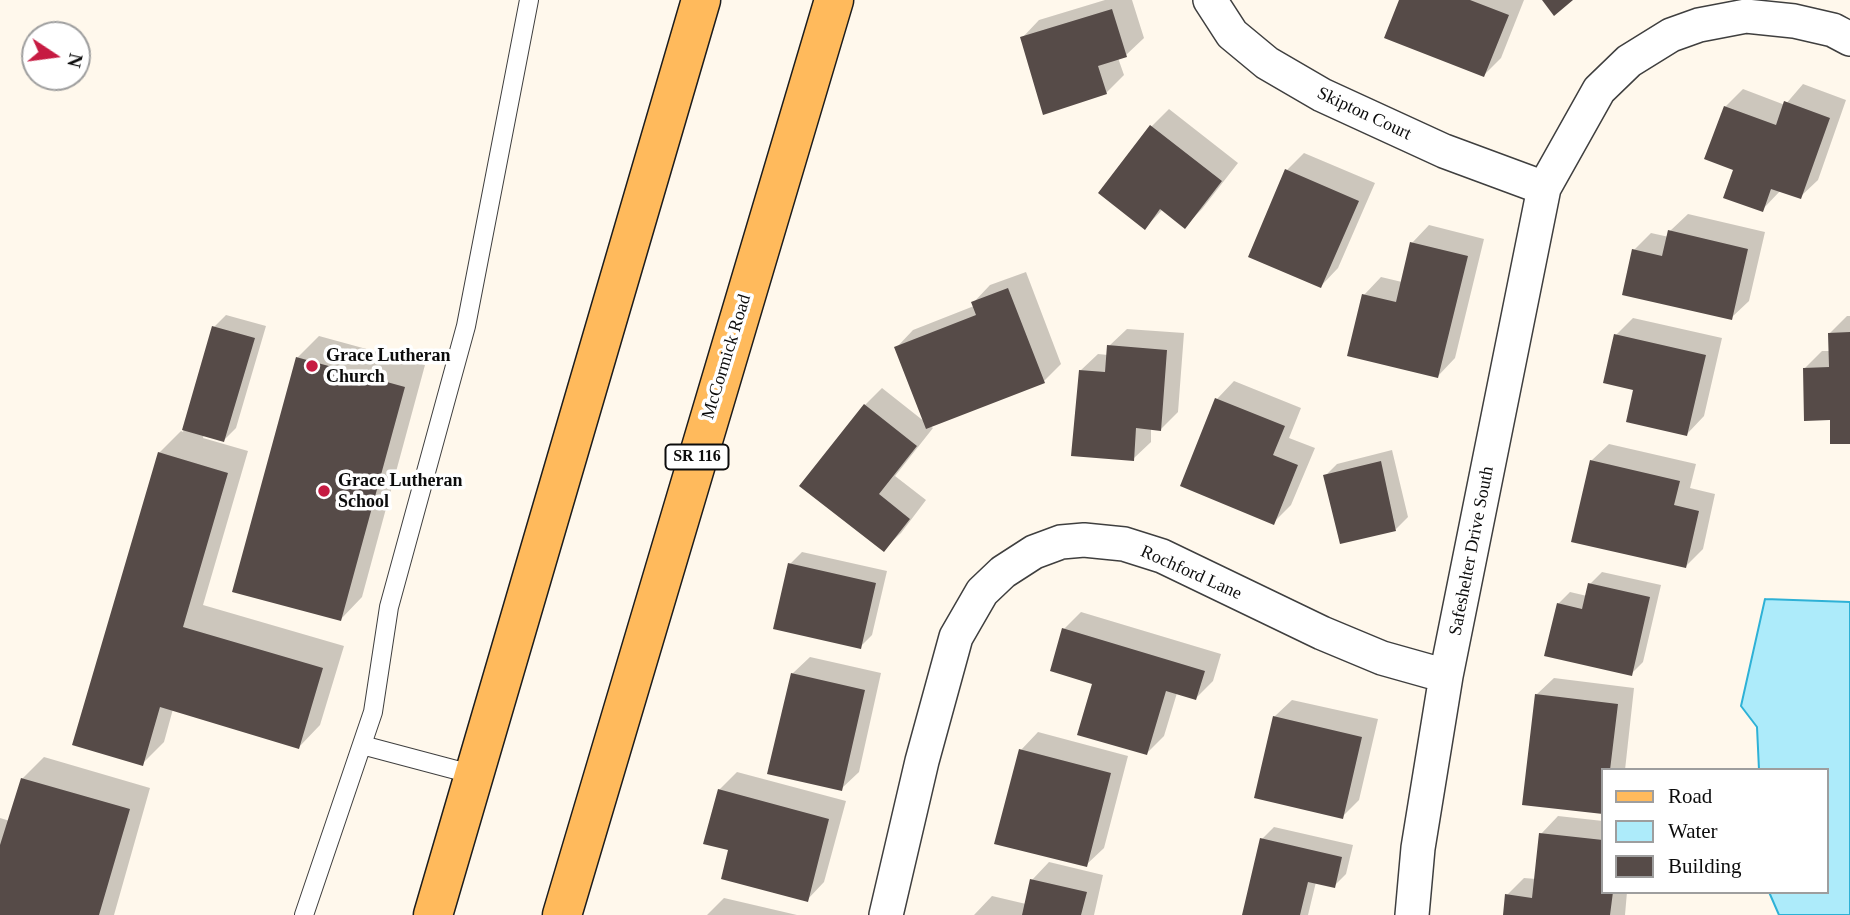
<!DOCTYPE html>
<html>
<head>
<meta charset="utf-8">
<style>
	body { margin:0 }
	#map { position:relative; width:1850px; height:915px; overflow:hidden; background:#fff8ec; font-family:Georgia,serif }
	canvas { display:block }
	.legend { position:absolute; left:1601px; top:768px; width:228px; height:126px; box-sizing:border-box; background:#fff; border:2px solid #9e9e9e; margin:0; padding:9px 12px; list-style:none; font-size:21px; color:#0c0c0c }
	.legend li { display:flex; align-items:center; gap:14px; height:35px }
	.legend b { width:35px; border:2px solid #9e9e9e }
	.north { position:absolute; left:21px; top:21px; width:70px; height:70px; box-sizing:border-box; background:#fff; border:2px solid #9e9e9e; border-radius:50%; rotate:103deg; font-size:19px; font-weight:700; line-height:28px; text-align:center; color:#0c0c0c }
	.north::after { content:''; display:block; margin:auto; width:24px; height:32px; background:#c61b42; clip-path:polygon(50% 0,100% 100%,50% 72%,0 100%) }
</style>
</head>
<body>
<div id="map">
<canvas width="1850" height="915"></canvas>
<ul class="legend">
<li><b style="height:9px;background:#ffba5c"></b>Road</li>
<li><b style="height:19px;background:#adebfa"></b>Water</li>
<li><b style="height:19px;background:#564b48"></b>Building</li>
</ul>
<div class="north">N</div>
</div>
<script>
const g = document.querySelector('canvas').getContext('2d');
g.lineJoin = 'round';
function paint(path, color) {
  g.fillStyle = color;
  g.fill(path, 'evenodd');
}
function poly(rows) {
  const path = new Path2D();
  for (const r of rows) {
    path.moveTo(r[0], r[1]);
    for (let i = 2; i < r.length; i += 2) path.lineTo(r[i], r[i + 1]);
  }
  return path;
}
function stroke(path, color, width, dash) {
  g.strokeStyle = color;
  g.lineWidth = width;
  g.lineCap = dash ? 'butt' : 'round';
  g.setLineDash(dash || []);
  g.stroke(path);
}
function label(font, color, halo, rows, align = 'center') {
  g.font = font + ' Georgia,serif';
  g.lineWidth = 7;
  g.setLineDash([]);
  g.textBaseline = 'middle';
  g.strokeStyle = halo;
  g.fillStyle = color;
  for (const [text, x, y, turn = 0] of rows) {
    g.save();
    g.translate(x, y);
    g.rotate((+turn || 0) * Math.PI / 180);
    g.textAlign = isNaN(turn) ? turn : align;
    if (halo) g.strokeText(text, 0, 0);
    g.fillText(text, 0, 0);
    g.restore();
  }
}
const water = poly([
	[1765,599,1850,602,1850,915,1779,915,1769,892,1827,892,1827,770,1759,770,1757,727,1741,706,1765,599]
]);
const shadow = poly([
	[1105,0,1132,0,1144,38,1126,55,1118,58,1124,75,1106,93,1022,38,1039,20],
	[1401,0,1524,0,1501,58,1484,75],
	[1803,84,1846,100,1818,180,1800,197,1781,190,1762,210,1736,169,1725,107,1743,89,1785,105],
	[1169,109,1238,163,1202,209,1185,226,1163,209,1145,228,1100,193,1152,126],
	[1304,153,1375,183,1338,268,1321,286,1287,170],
	[1688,214,1765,232,1749,301,1731,318,1634,250,1651,233,1669,237,1670,231],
	[1429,225,1484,239,1455,358,1438,376,1364,295,1381,277,1402,282,1412,243],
	[1026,272,1061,364,1044,381,930,426,933,428,895,476,926,500,901,533,883,550,865,405,882,388,925,422,896,348,913,330,974,306,973,303,990,285],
	[226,315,266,326,236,428,224,440,204,434,203,438,248,451,203,605,344,646,320,725,299,747,173,709,164,742,142,764,159,453,181,431,183,432,214,327],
	[1847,316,1850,316,1850,442,1832,418,1805,368,1822,351,1830,351,1830,333],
	[1633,318,1722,338,1704,416,1687,434,1635,388,1616,335],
	[1127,329,1184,333,1178,412,1161,429,1151,428,1151,442,1133,459,1080,371,1098,354,1108,355,1109,346],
	[319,336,425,365,362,597,341,619,297,358],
	[1234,381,1301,408,1289,438,1315,448,1291,505,1274,522,1217,399],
	[1609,444,1696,464,1690,488,1715,494,1703,549,1685,567,1591,461],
	[1392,450,1408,517,1396,529,1325,476,1337,464],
	[802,552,887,571,872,635,860,647,790,564],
	[1602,572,1661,585,1643,662,1631,674,1558,604,1570,592,1587,596,1590,584],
	[1081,612,1221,654,1213,681,1196,698,1177,693,1164,736,1147,753,1095,682,1064,629],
	[810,657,881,673,859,772,841,789,792,674],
	[1554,678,1634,688,1625,770,1603,770,1603,813,1524,803,1536,695],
	[1292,700,1378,719,1359,800,1342,817,1274,717],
	[1038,732,1128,756,1104,848,1086,865,1021,750],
	[44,757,150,788,114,915,0,915,0,818,10,821,22,779],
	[737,772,846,801,824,882,807,900,730,849,719,790],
	[1558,816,1603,821,1603,892,1627,892,1625,915,1504,915,1507,895,1524,878,1536,879,1541,834],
	[1274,827,1353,845,1346,874,1334,886,1316,882,1308,915,1247,915,1262,839],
	[1049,862,1103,875,1094,915,974,915,992,896,1026,904,1032,880],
	[724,898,797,915,707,915]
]);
const building = poly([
	[1399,0,1470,0,1509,15,1484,77,1384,38],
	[1542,0,1573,0,1554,16],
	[1112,9,1127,57,1098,66,1107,94,1043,115,1020,37],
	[1784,101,1830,118,1801,199,1771,189,1763,212,1723,198,1733,170,1704,159,1724,106,1776,125],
	[1150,125,1222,181,1185,229,1160,209,1145,230,1098,193],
	[1285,169,1359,201,1321,288,1248,257],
	[1668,230,1748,249,1732,320,1622,295,1632,249,1662,256],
	[1410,242,1468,256,1438,378,1347,356,1362,294,1396,302],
	[1008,288,1045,383,926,429,894,347,976,315,971,302],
	[212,326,255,338,224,442,182,430],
	[1850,332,1850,444,1830,444,1830,420,1804,421,1803,368,1829,367,1828,333],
	[1614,334,1706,355,1687,436,1626,422,1633,390,1603,383],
	[1107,345,1167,350,1161,431,1136,428,1134,461,1071,456,1079,370,1105,372],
	[296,357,405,387,341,621,232,592],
	[1215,398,1285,426,1273,455,1298,465,1274,525,1180,486],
	[864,404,917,446,879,494,910,519,884,552,799,486],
	[158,452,228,473,183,627,323,668,299,749,160,707,143,766,72,745],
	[1590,460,1680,481,1674,505,1699,511,1686,568,1571,542],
	[1381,461,1396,531,1340,544,1323,475],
	[788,563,876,583,861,649,773,629],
	[1588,583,1650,597,1632,676,1544,656,1557,603,1582,609],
	[1062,628,1205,671,1196,700,1166,691,1147,755,1077,735,1092,684,1050,671],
	[791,673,865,690,842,791,767,774],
	[1535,694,1618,704,1610,770,1603,770,1603,814,1522,805],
	[1273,716,1362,737,1343,819,1254,798],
	[1019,749,1111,773,1087,867,994,844],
	[21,778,130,809,99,915,0,915,0,845],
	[718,789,829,819,808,902,721,879,728,850,703,844],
	[1539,833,1603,840,1603,892,1613,892,1610,915,1503,915,1505,894,1532,898],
	[1260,838,1342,857,1335,888,1308,882,1300,915,1242,915],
	[1030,879,1087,892,1081,915,1022,915]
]);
const lane = poly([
	[362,745,475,775],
	[304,915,373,712,389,607,466,326,529,0]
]);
const street = poly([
	[1210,0,1232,34,1267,63,1322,95,1444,151,1544,188],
	[886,915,922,761,956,637,982,592,1003,572,1034,552,1061,542,1084,540,1124,544,1162,556,1322,633,1382,658,1446,676],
	[1412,915,1418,848,1446,676,1544,188,1599,90,1629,61,1671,35,1699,25,1746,16,1794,21,1833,30,1850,39]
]);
const primary = poly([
	[433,915,701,0],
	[562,915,834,0]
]);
const markers = [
	[312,366,7,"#c61b42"],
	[324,491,7,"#c61b42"]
];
const shields = [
	[697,457,63]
];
const shieldNames = [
	["SR 116",697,457]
];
const streetNames = [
	["Skipton Court",1364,114,25],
	["McCormick Road",727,357,-73],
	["Safeshelter Drive South",1472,551,-79],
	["Rochford Lane",1191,573,24]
];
const poiNames = [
	["Grace Lutheran",326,356],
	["Church",326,377],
	["Grace Lutheran",338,481],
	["School",338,502]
];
paint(water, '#adebfa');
stroke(water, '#2eb1d6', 2);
paint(shadow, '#0003');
paint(building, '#564b48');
stroke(lane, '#3f3f3f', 20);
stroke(street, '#3f3f3f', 36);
stroke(primary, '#1d1d1d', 41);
stroke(lane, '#fff', 18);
stroke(street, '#fff', 33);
stroke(primary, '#ffba5c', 38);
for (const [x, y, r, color] of markers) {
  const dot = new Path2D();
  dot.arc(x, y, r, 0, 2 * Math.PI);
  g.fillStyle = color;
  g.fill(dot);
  stroke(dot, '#fff', 2.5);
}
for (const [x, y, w] of shields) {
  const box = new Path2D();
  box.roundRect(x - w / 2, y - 12.5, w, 25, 5);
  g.fillStyle = '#fff';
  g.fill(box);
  stroke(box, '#0c0c0c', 2);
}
label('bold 16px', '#0c0c0c', null, shieldNames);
label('18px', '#0c0c0c', '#fff', streetNames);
label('bold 18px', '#0c0c0c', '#fff', poiNames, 'left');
</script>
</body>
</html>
